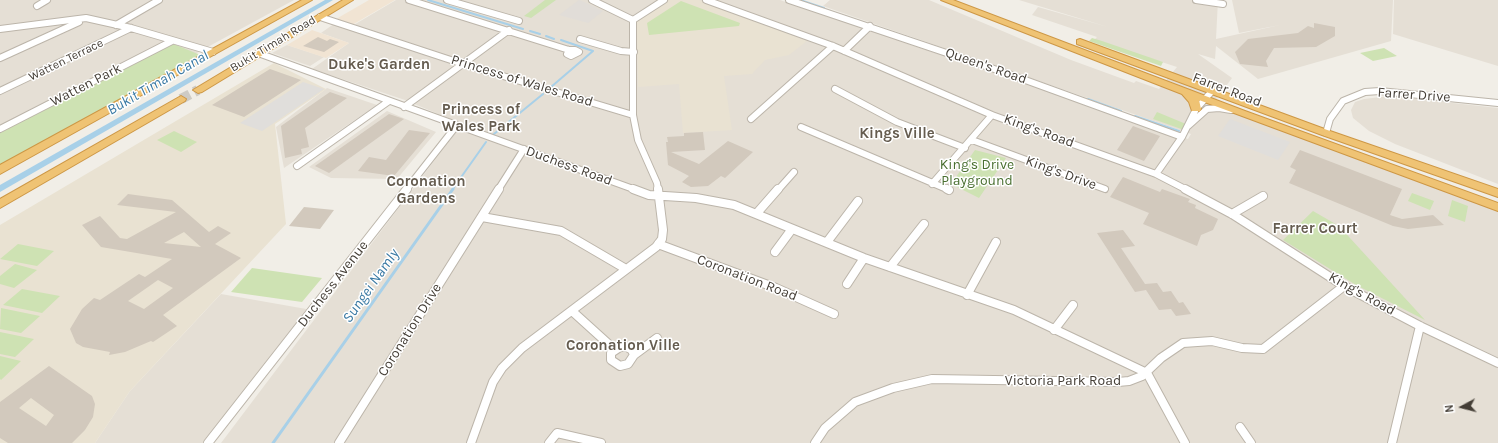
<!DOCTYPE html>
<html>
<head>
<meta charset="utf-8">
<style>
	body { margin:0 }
	#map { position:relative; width:1498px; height:443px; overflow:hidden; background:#f1eee7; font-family:Karla,sans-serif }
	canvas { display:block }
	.north { position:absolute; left:1442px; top:387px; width:40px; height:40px; -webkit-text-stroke:3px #fff; paint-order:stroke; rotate:263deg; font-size:11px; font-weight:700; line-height:16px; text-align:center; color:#443e36 }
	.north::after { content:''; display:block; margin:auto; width:14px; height:18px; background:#443e36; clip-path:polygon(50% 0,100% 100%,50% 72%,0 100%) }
</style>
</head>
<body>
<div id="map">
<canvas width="1498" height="443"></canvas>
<div class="north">N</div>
</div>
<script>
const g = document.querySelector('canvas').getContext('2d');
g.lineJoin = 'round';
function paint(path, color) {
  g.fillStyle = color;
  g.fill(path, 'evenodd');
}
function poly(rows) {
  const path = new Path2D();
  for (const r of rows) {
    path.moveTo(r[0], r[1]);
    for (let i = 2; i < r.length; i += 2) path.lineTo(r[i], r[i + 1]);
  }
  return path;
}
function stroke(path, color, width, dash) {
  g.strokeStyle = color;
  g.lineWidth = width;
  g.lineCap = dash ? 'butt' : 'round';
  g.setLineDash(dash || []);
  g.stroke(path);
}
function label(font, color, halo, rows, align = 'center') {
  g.font = font + ' Karla,sans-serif';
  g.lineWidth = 3;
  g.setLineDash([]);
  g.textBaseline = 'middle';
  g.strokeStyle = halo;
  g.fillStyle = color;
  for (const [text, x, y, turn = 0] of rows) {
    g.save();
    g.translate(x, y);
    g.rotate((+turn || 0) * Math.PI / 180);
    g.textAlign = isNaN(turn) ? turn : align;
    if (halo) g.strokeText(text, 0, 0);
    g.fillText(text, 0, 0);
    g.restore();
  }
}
const residential = poly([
	[0,0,294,0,0,160],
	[396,0,780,0,1188,139,1191,134,823,6,830,0,929,0,1071,60,1134,83,1136,81,1159,89,1177,67,1094,40,1097,37,1032,15,1038,7,1108,27,1019,0,1218,0,1216,39,1280,25,1239,33,1232,0,1393,0,1391,41,1258,79,1216,46,1215,59,1198,54,1232,78,1212,105,1444,191,1498,209,1498,443,221,443,462,124,405,100,312,69,349,43,321,33,338,21,352,26],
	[1394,0,1498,0,1498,66,1393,34],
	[287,45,324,57,310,66,272,53],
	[327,88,377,105,284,168,276,127],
	[1389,96,1498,108,1498,184,1395,144,1369,131,1353,118,1351,110,1355,102,1364,99],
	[387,111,436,132,397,179,331,178,309,167],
	[221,294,312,310,208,443,95,443,130,391]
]);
const commercial = poly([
	[369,0,395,0,352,25,336,19],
	[312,30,349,43,326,58,287,45]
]);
const industrial = poly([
	[579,0,580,0,603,11,588,23,559,15]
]);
const education = poly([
	[667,0,699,0,807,41,789,55,765,60,752,74,724,76,732,130,683,133,679,84,638,87,637,19],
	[274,63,326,89,275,124,286,224,130,391,95,443,0,443,0,225]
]);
const green = poly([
	[545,0,556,0,531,18,524,16],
	[681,1,740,23,739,26,649,35,647,23],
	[1092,38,1102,41,1163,62,1161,66,1089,41],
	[171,43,203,56,0,166,0,131],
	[1384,48,1397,56,1373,61,1360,53],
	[1157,112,1186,124,1184,130,1153,119],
	[174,131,197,142,181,152,157,140],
	[975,150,1006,158,979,198,951,184],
	[1412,193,1434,201,1430,210,1408,201],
	[1452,200,1468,206,1465,222,1448,216],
	[1313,211,1339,226,1425,320,1356,285,1283,240],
	[18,244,54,251,37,266,0,259],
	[15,264,37,270,14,288,0,284,0,276],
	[252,268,322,278,302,302,231,292],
	[22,289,60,296,42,313,3,305],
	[1,308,40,316,21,333,0,329],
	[0,332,34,339,15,357,0,354],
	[0,356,21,361,1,380,0,379]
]);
const parking = poly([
	[303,82,324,89,262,131,240,123],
	[1230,119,1290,142,1278,160,1218,136]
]);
const streamFar1 = poly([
	[428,0,523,29],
	[800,0,824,8],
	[530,31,540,34],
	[546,36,554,39],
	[551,87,593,51,561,40],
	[1088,99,1121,111],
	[1135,116,1179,131],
	[494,134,543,94],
	[452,190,486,142]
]);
const stream = poly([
	[273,443,453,189]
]);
const canal = poly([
	[325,0,333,0,0,192,0,185,325,0]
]);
const building = poly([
	[1314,23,1335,27,1335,36,1316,47,1274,48,1266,61,1268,67,1240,64,1235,52,1248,39,1298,33,1308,26,1314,28],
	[318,37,327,41,330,39,339,42,324,52,303,46],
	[270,69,301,80,244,117,212,105],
	[330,92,347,98,305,128,309,147,301,149,302,154,285,158,281,126],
	[389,114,404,119,329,173,315,166],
	[1133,126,1160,136,1144,161,1117,150],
	[409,130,430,133,394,176,358,171,369,157,386,160],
	[703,132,705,150,671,152,699,164,728,141,753,152,725,178,721,176,708,186,691,187,682,182,689,176,668,165,666,142,668,142,667,137,684,136,684,133],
	[1300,150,1402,189,1390,215,1402,219,1433,215,1444,225,1408,229,1393,226,1289,183,1296,170,1290,167],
	[1123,177,1160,192,1162,189,1190,199,1188,202,1196,205,1195,208,1218,219,1213,230,1201,235,1197,246,1143,224,1149,213,1110,197],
	[128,194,172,200,209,232,218,226,231,233,215,244,241,258,163,315,177,326,153,342,151,341,125,352,109,355,110,352,83,347,76,343,70,329,82,309,94,298,100,300,139,274,145,277,172,259,101,247,82,225,100,216,120,238,127,239,176,212,117,205],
	[184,232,201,247,164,243],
	[158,280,173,288,144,309,128,301],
	[304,207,334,210,320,229,289,226],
	[1123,230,1135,246,1121,248,1145,284,1157,283,1163,292,1171,291,1179,303,1183,302,1191,314,1176,316,1171,309,1159,310,1146,290,1135,292,1097,233],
	[49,366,92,396,95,404,93,417,85,430,72,443,8,443,0,438,0,402],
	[31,398,54,415,46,426,19,408]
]);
const highwayTunnel = poly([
	[181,99,198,90]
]);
const streetFar1 = poly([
	[409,0,569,50],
	[447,0,519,21],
	[592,0,633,20],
	[706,0,833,46,992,115,1156,174,1187,190],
	[789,0,1006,73,1182,137],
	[1196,0,1223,4],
	[37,6,47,0],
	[320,17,463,64,633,115],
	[633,20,664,0],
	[633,20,633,115,638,140,657,183,658,190],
	[116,25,159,0],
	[0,29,86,18,131,28,213,52],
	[580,39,621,51,634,52],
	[569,50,575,50,579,52,571,56,567,54,569,50],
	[844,51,870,26],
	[258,53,636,190],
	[0,58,79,22],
	[835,89,897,122,965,148],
	[0,91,131,28],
	[404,107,509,30],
	[751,119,833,46],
	[1188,126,1207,109,1219,108,1231,110],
	[801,127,949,190],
	[0,129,172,41],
	[1326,133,1330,119,1343,101,1365,92,1380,91,1498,103],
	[972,140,1105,189],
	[297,166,389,101],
	[1156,174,1182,137,1196,109,1213,90],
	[932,184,992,115],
	[406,190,457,125],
	[498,190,524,149],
	[778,190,794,172]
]);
const street = poly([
	[633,189,649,195,696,198,734,205,864,258,1014,310,1147,373],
	[947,189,949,190],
	[1185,189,1232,214,1344,286,1420,326,1498,363],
	[757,213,778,189],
	[1232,214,1263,196],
	[482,217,561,231,626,269],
	[827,242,858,201],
	[658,244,776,288,834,314],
	[775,252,792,229],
	[890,267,924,224],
	[847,284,864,258],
	[967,295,996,242],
	[572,311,614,349],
	[1054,330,1073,305],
	[620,347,627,347,632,350,634,355,628,364,620,366,611,360,611,353,620,347],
	[634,355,657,338],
	[1147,373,1185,443],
	[1240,427,1251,443],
	[208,443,407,189],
	[339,443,499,189],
	[471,443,493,382,502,368,522,348,656,247,662,239,663,230,658,189],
	[549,443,557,433,601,443],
	[815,443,825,428,855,402,893,388,932,379,1118,382,1129,381,1142,376,1161,358,1183,343,1212,341,1242,348,1263,349,1344,286],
	[1392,443,1420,326]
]);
const highway = poly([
	[302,0,312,0,0,174,0,165,302,0],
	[343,0,353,0,202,92,198,93,193,90,343,0],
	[941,0,953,0,1245,111,1498,203,1498,211,1199,100,1201,109,1200,111,1192,111,1189,102,1182,94,941,0],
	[1080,39,1330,131,1498,189,1498,197,1322,135,1077,44,1077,40,1080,39],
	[181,96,186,99,185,101,0,208,0,199,181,96]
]);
const farStreetnames = [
	["Bukit Timah Road",273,44,-31],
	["Watten Terrace",66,60,-26]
];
const streetNames = [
	["Queen's Road",986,66,19],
	["Princess of Wales Road",522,81,17],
	["Watten Park",86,85,-27],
	["Farrer Road",1227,90,21],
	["Farrer Drive",1414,95,4],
	["King's Road",1039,131,20],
	["Duchess Road",569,166,20],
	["King's Drive",1061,173,20],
	["Coronation Road",747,278,21],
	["Duchess Avenue",333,284,-52],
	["King's Road",1362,294,29],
	["Coronation Drive",410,330,-58],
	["Victoria Park Road",1063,381]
];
const parkNames = [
	["King's Drive",977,165],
	["Playground",977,181]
];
const neighbourhoodNames = [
	["Duke's Garden",379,65],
	["Princess of",481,110],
	["Wales Park",481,127],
	["Kings Ville",897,134],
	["Coronation",426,182],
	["Gardens",426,199],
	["Farrer Court",1315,229],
	["Coronation Ville",623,346]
];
const waterNames = [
	["Bukit Timah Canal",158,83,-30],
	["Sungei Namly",371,286,-55]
];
paint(residential, '#e5dfd5');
paint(commercial, '#f1e4d3');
paint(industrial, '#e1ddd8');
paint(education, '#e9e2d2');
paint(green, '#cee2b3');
paint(parking, '#e0dedb');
stroke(streamFar1, '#a8d0e8', 2);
stroke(stream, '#a8d0e8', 3);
paint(canal, '#a8d0e8');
paint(building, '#d2c9bd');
stroke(highwayTunnel, '#cecbc4', 10, [10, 5]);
stroke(streetFar1, '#bcb5aa', 8);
stroke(street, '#bcb5aa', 10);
stroke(highway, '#cd9745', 2);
stroke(streetFar1, '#fff', 6);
stroke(street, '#fff', 8);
paint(highway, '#efc374');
label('12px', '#443e36', '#fff', farStreetnames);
label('14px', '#443e36', '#fff', streetNames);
label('14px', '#496f30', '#fff', parkNames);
label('bold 15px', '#655c4f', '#fff', neighbourhoodNames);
label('italic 15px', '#3b7aa4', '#fff', waterNames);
</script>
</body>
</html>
